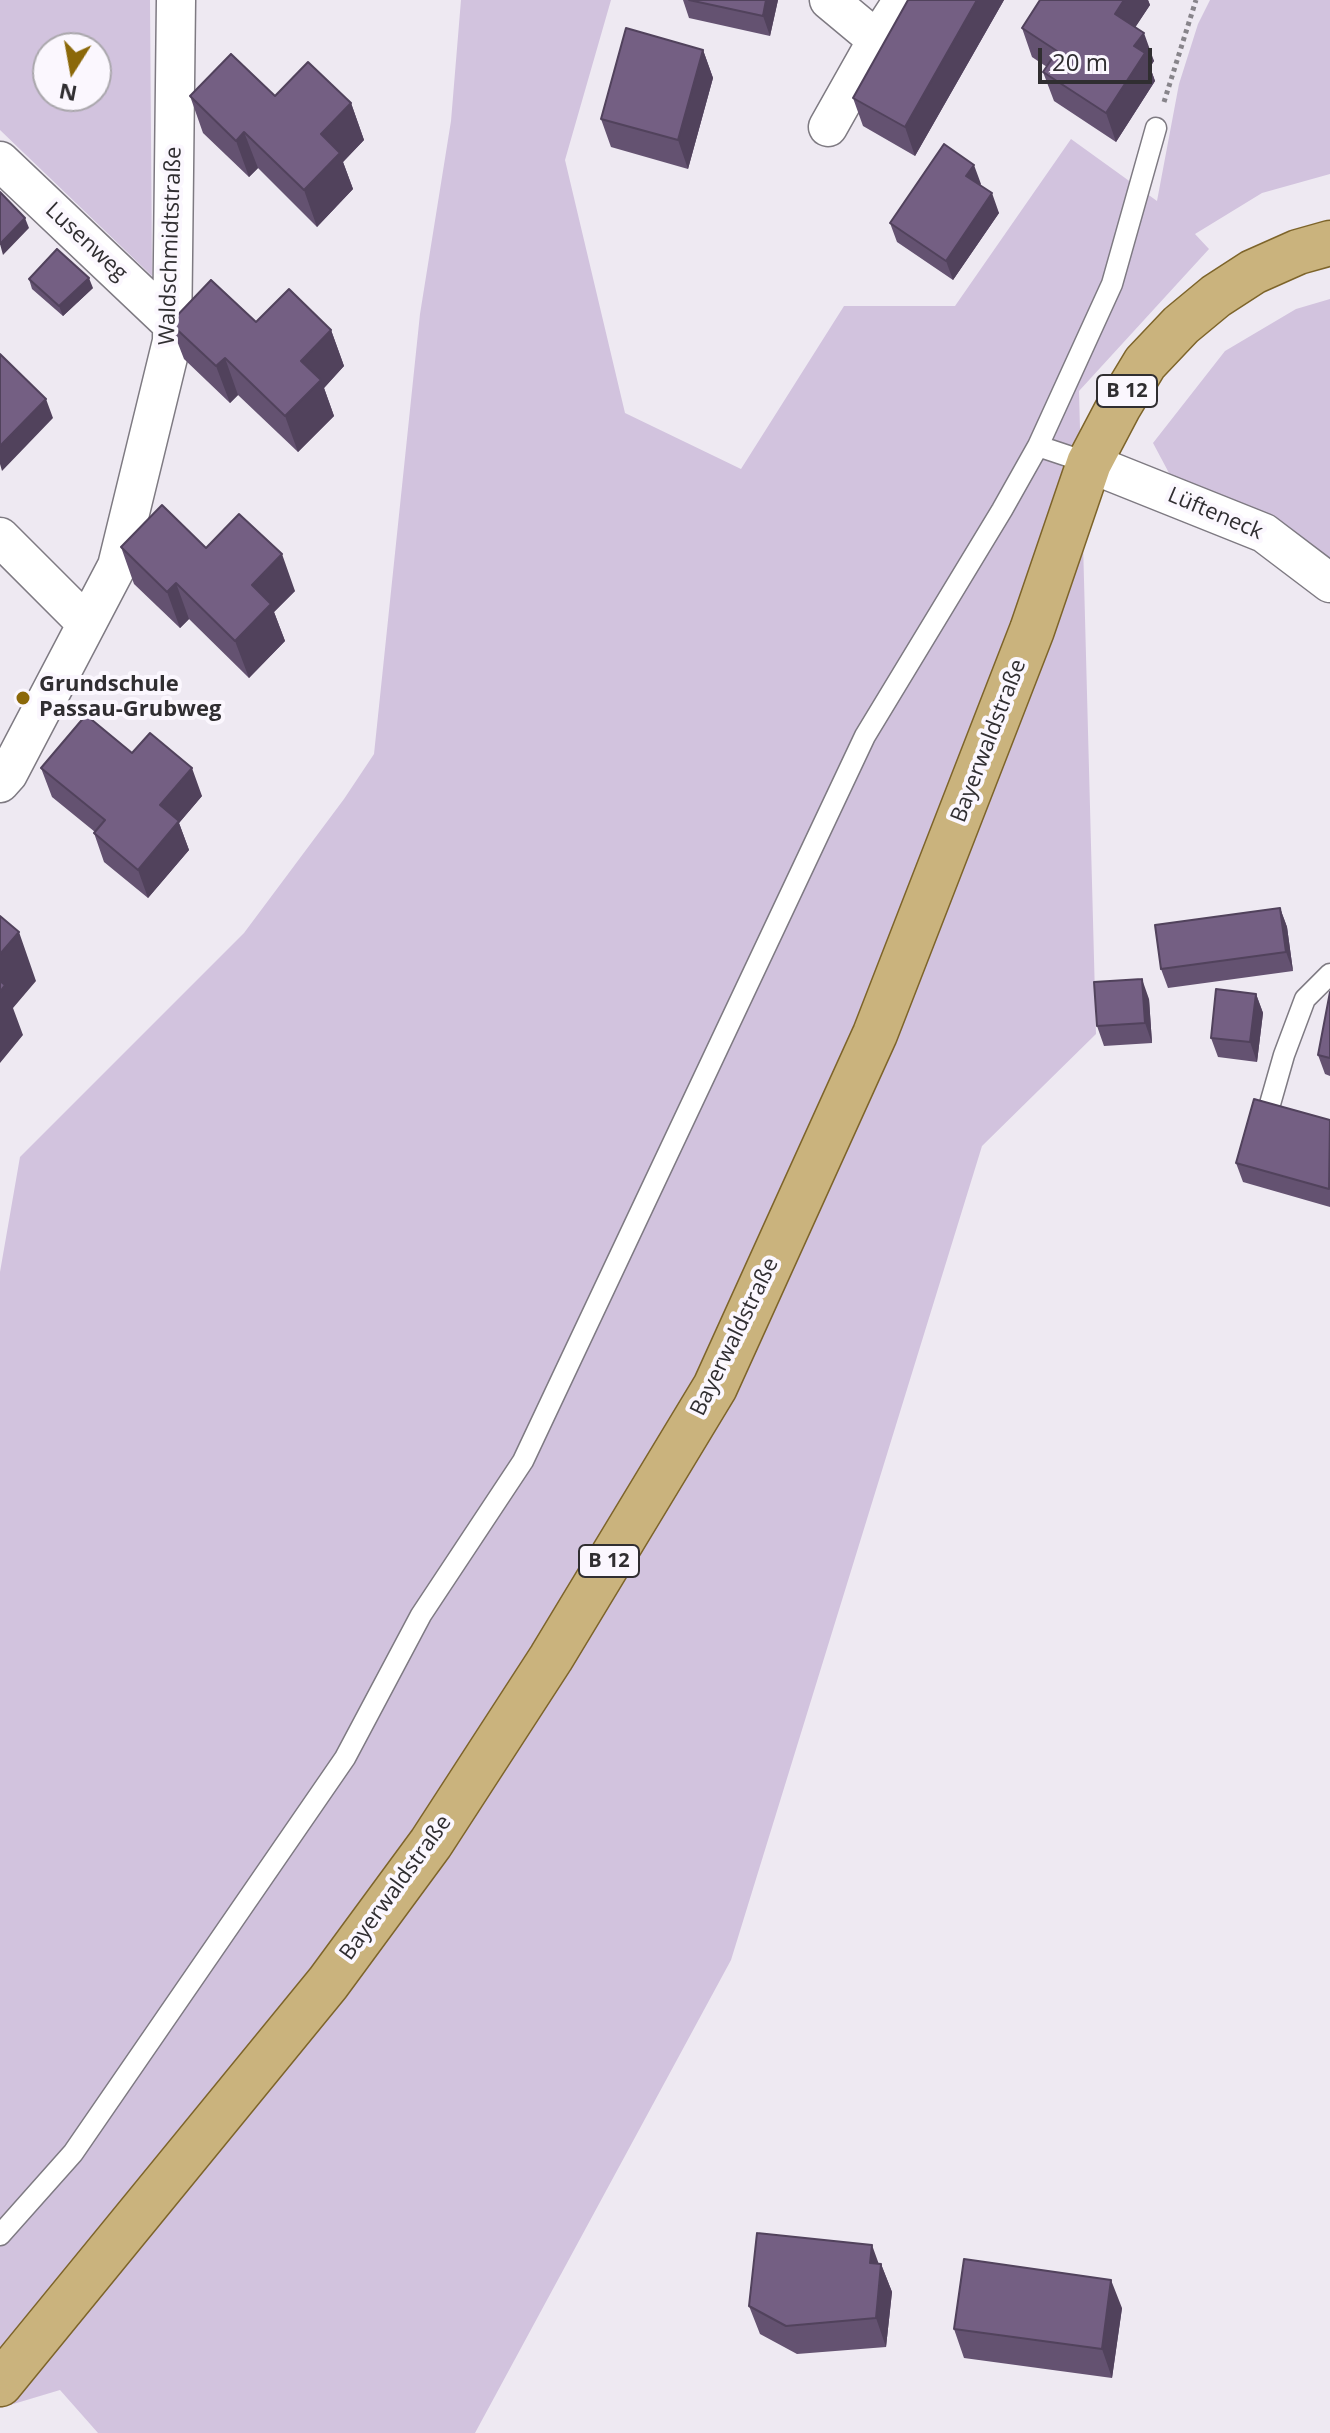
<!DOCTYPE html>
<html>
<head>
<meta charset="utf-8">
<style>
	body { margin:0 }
	#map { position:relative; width:1330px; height:2433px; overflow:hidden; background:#eee9f2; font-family:"Open Sans",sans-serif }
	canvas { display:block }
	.north { position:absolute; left:32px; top:32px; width:80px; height:80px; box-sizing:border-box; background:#fbf7fe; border:2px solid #aaa7ac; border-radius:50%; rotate:191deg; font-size:22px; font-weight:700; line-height:32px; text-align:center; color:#302e31 }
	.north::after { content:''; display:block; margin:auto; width:28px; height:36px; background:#8b6809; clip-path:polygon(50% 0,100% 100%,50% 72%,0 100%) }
	.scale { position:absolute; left:1038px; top:48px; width:114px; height:36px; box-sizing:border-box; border:4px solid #302e31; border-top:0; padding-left:10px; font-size:24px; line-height:28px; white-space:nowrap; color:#302e31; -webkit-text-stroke:6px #fbf7fe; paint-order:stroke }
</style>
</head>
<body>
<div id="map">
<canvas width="1330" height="2433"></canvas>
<div class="north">N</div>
<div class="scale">20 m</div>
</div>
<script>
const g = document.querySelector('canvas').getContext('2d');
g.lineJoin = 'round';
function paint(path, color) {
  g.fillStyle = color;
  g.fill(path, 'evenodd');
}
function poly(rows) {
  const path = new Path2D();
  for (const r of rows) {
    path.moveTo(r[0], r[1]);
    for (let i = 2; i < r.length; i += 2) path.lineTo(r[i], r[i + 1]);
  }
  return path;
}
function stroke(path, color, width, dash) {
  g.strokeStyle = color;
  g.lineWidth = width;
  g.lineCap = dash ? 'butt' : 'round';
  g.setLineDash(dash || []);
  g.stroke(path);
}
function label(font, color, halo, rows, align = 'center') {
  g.font = font + ' "Open Sans",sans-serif';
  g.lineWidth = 8;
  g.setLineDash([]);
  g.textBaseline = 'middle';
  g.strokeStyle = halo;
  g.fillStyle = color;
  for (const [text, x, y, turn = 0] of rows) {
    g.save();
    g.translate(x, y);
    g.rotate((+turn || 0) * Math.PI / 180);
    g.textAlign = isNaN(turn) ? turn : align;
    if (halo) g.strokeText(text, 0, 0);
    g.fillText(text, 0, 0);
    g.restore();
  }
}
const green = poly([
	[0,0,150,0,152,276,0,130],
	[48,48,96,48,96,96,48,96],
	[461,0,611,0,565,160,625,413,741,469,844,306,955,306,1071,139,1157,201,1179,84,1198,24,1210,0,1330,0,1330,174,1262,193,1195,234,1209,249,1079,391,1096,1034,982,1146,731,1960,475,2433,98,2433,60,2390,0,2408,0,1272,20,1157,244,933,344,799,374,754,420,314,451,121],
	[1330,299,1330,583,1169,473,1153,443,1225,351,1296,309]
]);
const path = poly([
	[1164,102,1196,0]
]);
const lane = poly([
	[1038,446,1112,284,1156,128],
	[1270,1104,1284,1055,1305,999,1330,974],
	[0,2235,73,2153,345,1758,421,1615,523,1461,865,736,1002,510,1038,446,1089,463]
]);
const street = poly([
	[829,0,877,40],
	[828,127,877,40,903,0],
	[0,161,172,324],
	[1089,463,1264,533,1330,583],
	[0,537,86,623],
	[0,783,8,774,117,566,172,341,176,0]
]);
const primary = poly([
	[0,2384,328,1983,431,1843,551,1658,715,1387,875,1034,1032,630,1089,463,1119,406,1145,363,1181,325,1216,296,1253,272,1298,252,1330,243]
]);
const wall = poly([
	[683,0,778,0,770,36,689,18],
	[908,0,1004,0,915,156,863,126,853,98],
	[1040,0,1148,0,1150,5,1135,27,1154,61,1150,67,1155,81,1116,142,1054,101,1043,72,1047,67,1032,57,1022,28],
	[703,50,713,78,688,169,611,147,601,119],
	[190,96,275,96,351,103,364,140,343,162,353,189,317,227,258,168,249,177,203,133],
	[981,184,980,185,999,213,953,280,897,242,890,223],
	[29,279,93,288,63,316,32,289],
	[256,322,331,330,344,366,324,388,334,416,298,452,238,395,230,403,184,359,170,323],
	[121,547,206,548,295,591,274,612,285,641,249,678,189,619,180,628,134,584],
	[132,753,202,796,179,823,189,850,148,898,104,862,94,833,95,832,52,797,41,768],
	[1280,908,1287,927,1293,971,1168,988,1161,969],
	[1330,992,1330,1076,1325,1074,1318,1055],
	[1256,994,1263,1013,1257,1062,1218,1057,1211,1038],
	[1149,999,1152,1043,1104,1046,1097,1026],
	[1330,1120,1330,1207,1243,1182,1236,1163],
	[878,2264,881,2264,892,2292,886,2347,797,2354,760,2334,749,2306],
	[1122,2308,1112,2378,964,2358,954,2329]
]);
const shadedWall = poly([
	[766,0,778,0,770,36,763,16],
	[977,0,1004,0,915,156,905,127],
	[1124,0,1148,0,1150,5,1125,43,1115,14],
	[1144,33,1154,61,1150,67,1155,81,1116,142,1106,113,1134,46],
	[703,50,713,78,688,169,678,140],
	[351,103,364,140,343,162,353,189,317,227,304,190,321,134],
	[244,132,258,168,249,177,236,141],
	[974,165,981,184,973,196,966,176],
	[992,193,999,213,953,280,946,261],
	[25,218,29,228,3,255,0,244],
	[89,278,93,288,63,316,59,306],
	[331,330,344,366,324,388,334,416,298,452,285,416,301,361],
	[225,358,238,395,230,403,216,366],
	[46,399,53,418,2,471,0,464,0,446],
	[282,554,295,591,274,612,285,641,249,678,235,641,252,585],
	[176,583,189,619,180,628,167,592],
	[192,768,202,796,179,823,189,850,148,898,138,870,160,805],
	[1280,908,1287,927,1293,971,1286,952],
	[19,932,36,981,13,1008,23,1035,0,1063,0,954],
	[1142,979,1149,999,1152,1043,1145,1023],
	[1256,994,1263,1013,1257,1062,1250,1042],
	[872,2245,881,2270,881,2264,892,2292,886,2347,876,2318,870,2263],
	[1111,2280,1122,2308,1112,2378,1102,2349]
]);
const building = poly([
	[689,0,766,0,763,16,689,0],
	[908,0,977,0,905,127,853,98,908,0],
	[1040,0,1124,0,1115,14,1144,33,1134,46,1145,53,1106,113,1043,72,1057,51,1022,28,1040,0],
	[626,28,703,50,678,140,601,119,626,28],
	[231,54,275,96,308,62,351,103,321,134,340,153,304,190,244,132,236,141,190,96,231,54],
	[944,144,974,165,966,176,992,193,946,261,890,223,944,144],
	[0,192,25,218,0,244,0,192],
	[57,249,89,278,59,306,29,279,57,249],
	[211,280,256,322,289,289,331,330,301,361,321,380,285,416,225,358,216,366,170,323,211,280],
	[0,354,46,399,0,446,0,354],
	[162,505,206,548,239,514,282,554,252,585,271,604,235,641,176,583,167,592,121,547,162,505],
	[86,715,132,753,150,733,192,768,160,805,179,821,138,870,94,833,105,820,41,768,86,715],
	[1280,908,1286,952,1161,969,1155,925,1280,908],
	[0,916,19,932,0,954,0,916],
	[1142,979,1145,1023,1097,1026,1094,982,1142,979],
	[0,981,5,985,0,992,0,981],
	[1216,989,1256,994,1250,1042,1211,1038,1216,989],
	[1330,992,1330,1058,1318,1055,1330,992],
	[1254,1099,1330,1120,1329,1189,1236,1163,1254,1099],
	[757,2233,872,2245,870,2263,881,2264,876,2318,786,2326,749,2306,757,2233],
	[964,2259,1111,2280,1102,2349,954,2329,964,2259]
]);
const markers = [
	[23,698,8,"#8b6809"]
];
const shields = [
	[1127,391,60],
	[609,1561,60]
];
const shieldNames = [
	["B 12",1127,391],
	["B 12",609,1561]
];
const streetNames = [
	["Lusenweg",86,242,43],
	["Waldschmidtstraße",171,246,-88],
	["Lüfteneck",1215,514,23],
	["Bayerwaldstraße",989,741,-69],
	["Bayerwaldstraße",735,1337,-64],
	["Bayerwaldstraße",396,1888,-54]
];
const poiNames = [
	["Grundschule",39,685],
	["Passau-Grubweg",39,710]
];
paint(green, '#d2c3de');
stroke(lane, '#7e7a82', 23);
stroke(street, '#7e7a82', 41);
stroke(primary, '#7d642a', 47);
stroke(path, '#87848a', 5, [4, 4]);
stroke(lane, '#fff', 20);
stroke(street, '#fff', 38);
stroke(primary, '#cab37d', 44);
paint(wall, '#645271');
paint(shadedWall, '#51425c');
paint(building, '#745f83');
stroke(building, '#51425c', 2);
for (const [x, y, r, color] of markers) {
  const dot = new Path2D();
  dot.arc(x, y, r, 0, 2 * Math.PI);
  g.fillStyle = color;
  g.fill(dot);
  stroke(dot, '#fbf7fe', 3);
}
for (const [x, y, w] of shields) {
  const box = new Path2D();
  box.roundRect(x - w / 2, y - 16, w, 32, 6);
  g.fillStyle = '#fbf7fe';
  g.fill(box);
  stroke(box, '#302e31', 2);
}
label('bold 20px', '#302e31', null, shieldNames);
label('22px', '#302e31', '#fbf7fe', streetNames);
label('bold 22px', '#302e31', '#fbf7fe', poiNames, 'left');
</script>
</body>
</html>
